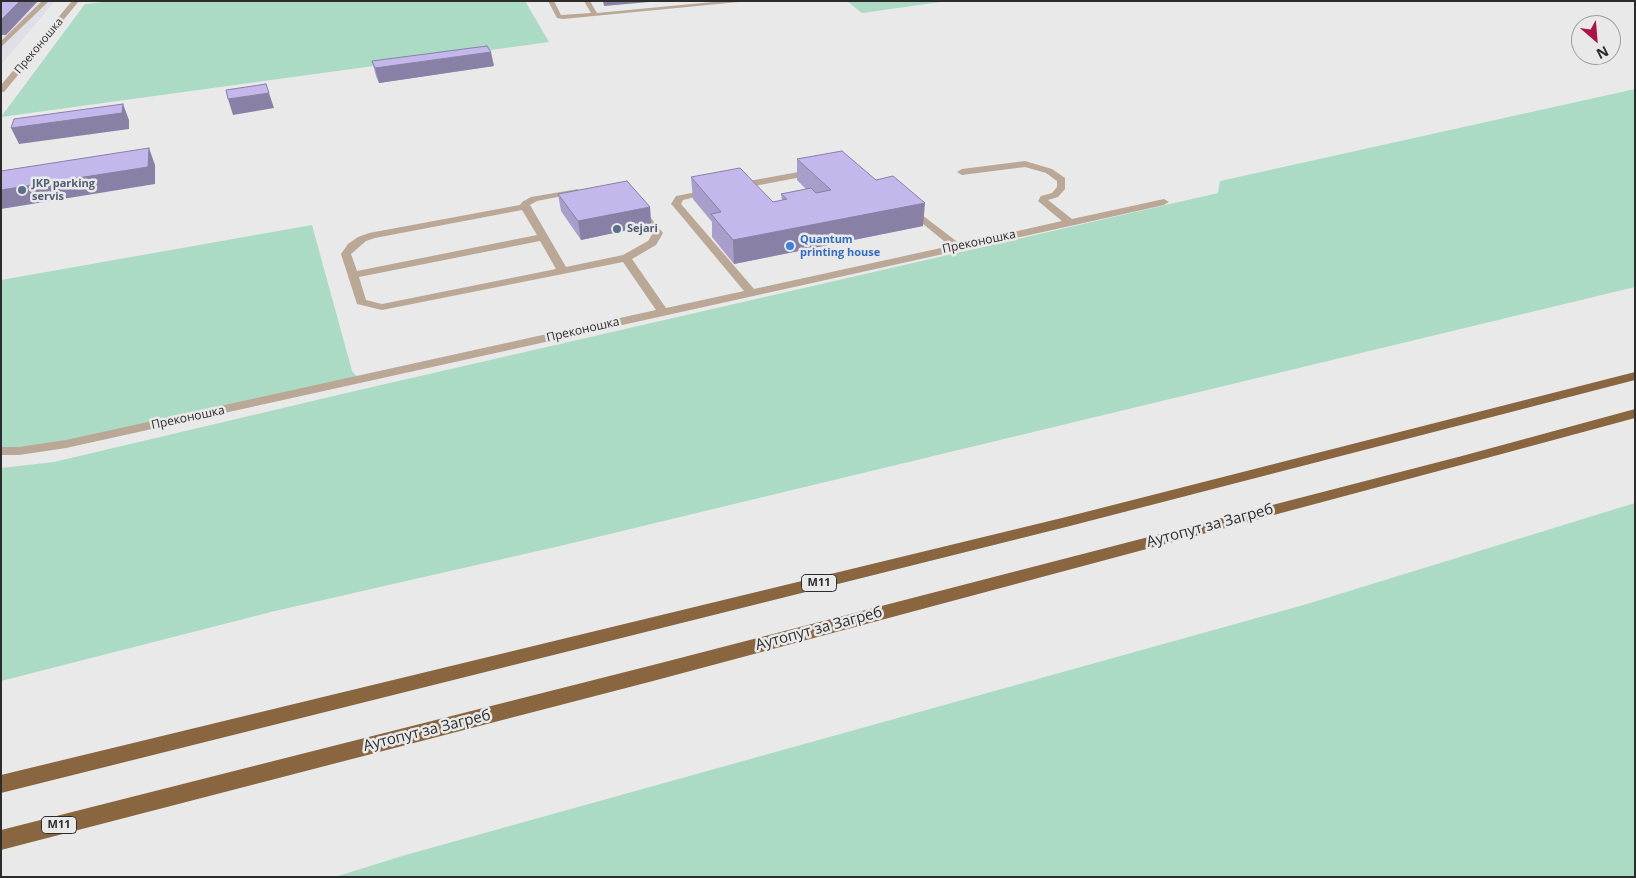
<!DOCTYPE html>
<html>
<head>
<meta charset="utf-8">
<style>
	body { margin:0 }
	#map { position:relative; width:1636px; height:878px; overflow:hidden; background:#e9e9ea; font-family:"Open Sans",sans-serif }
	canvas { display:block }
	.frame { position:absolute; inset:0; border:2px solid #2c2c2c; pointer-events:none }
	.north { position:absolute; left:1571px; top:15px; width:50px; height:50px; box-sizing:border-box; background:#e9e9ea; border:1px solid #9d9d9e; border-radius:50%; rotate:153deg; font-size:14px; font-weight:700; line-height:20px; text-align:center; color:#2c2c2c }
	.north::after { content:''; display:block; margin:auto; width:18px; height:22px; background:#a91549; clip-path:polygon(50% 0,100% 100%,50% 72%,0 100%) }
</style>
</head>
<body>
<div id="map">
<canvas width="1636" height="878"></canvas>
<div class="frame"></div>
<div class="north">N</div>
</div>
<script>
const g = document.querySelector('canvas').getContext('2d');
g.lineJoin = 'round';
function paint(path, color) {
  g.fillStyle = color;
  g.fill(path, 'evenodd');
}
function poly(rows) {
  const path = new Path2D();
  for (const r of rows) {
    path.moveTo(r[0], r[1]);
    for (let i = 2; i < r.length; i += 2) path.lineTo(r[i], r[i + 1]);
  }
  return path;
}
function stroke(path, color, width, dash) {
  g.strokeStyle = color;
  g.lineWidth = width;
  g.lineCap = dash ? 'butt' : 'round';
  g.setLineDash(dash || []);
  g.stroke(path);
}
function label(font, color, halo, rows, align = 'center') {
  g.font = font + ' "Open Sans",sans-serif';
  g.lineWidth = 5;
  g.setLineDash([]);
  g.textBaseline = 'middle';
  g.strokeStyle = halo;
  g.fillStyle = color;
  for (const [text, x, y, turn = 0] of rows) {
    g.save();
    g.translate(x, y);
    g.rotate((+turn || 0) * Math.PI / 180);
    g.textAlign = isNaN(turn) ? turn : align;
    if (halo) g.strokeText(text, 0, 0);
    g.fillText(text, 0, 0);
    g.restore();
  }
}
const built = poly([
	[1,1,55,1,1,65]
]);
const green = poly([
	[114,1,525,1,549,42,1,117,85,4],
	[847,1,947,1,862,13],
	[1635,89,1635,287,564,545,275,611,1,681,1,468,54,462,355,391,1218,193,1220,181],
	[312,225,352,371,360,380,66,444,1,451,1,280],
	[1635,503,1635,877,335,877,402,856,1307,604]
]);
const service = poly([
	[42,1,49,1,1,47,1,41,42,1],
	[72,1,79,1,4,92,1,92,1,85,72,1],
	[548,1,554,1,561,15,591,13,584,1,590,1,597,13,723,1,749,1,563,19,557,18,548,1],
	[1025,161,1052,169,1065,178,1065,189,1058,197,1048,200,1072,219,1164,199,1169,202,1164,205,1070,226,66,448,19,455,1,455,1,447,19,447,66,440,656,310,623,262,382,310,357,304,341,254,348,244,358,237,369,233,520,205,522,202,531,197,578,189,578,193,537,201,530,205,566,267,623,255,648,241,653,233,635,210,640,207,643,208,663,233,656,245,632,259,666,308,744,291,673,206,671,204,676,196,712,189,712,193,683,200,681,204,754,289,950,246,906,210,906,206,909,205,960,244,1062,221,1038,201,1041,196,1052,193,1057,187,1057,181,1046,173,1025,167,962,175,957,172,962,169,1025,161],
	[522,210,537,235,357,271,351,254,366,241,375,238,522,210],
	[540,241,556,269,382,304,366,300,359,277,540,241],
	[815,169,818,170,818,174,738,189,733,186,738,183,815,169]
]);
const trunk = poly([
	[1635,372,1635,380,1066,527,1,793,1,775,1066,517,1635,372],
	[1635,409,1635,418,1472,462,653,681,1,850,1,830,653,665,1462,456,1635,409]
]);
const wall = poly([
	[372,61,494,66,379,83,376,76],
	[797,159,923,226,734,264,712,237,712,222,693,199,691,177,773,202,782,200,781,194,806,189,797,180],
	[558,194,650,207,651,225,581,240,561,211]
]);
const shadedWall = poly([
	[20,1,38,1,6,35,1,35,1,20],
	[603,1,661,1,604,6],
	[491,52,494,66,379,83,375,68],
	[269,93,274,108,233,115,228,99],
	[123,104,129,120,129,129,19,144,11,128],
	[149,148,155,165,155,184,1,209,1,190],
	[925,203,923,226,734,264,733,240],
	[650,207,651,225,581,240,578,221]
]);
const building = poly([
	[1,1,20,1,1,20,1,1],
	[487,46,491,52,375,68,372,61,487,46],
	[266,84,269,93,228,99,226,90,266,84],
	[123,104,122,113,11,128,14,119,123,104],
	[149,148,148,167,1,190,1,171,149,148],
	[842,151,876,180,893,176,925,203,733,240,711,214,721,212,691,177,740,168,773,202,787,199,781,194,811,188,816,193,831,190,797,159,842,151],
	[627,181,650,207,578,221,558,194,627,181]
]);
const markers = [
	[22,190,5,"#5c6f8a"],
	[617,229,5,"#5c6f8a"],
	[790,246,5,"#3f7fe0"]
];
const farStreetnames = [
	["Преконошка",39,46,-50]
];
const farServicenames = [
	["JKP parking",32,184],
	["servis",32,197],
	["Sejari",627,229]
];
const farShopnames = [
	["Quantum",800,240],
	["printing house",800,253]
];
const shields = [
	[819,583,35],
	[59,825,35]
];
const shieldNames = [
	["M11",819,583],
	["M11",59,825]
];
const streetNames = [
	["Преконошка",979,242,-12],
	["Преконошка",583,330,-13],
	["Преконошка",188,418,-12]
];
const nearStreetnames = [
	["Аутопут за Загреб",1210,526,-15],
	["Аутопут за Загреб",819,629,-15],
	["Аутопут за Загреб",427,731,-14]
];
paint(built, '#dfdfe8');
paint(green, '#abdbc4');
paint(service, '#baa795');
paint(trunk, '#896640');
paint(wall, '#a89dcb');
paint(shadedWall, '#8880a5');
paint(building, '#c3b7ec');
stroke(building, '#8880a5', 1);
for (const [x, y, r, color] of markers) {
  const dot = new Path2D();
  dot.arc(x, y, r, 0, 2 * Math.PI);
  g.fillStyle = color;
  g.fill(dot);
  stroke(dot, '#e9e9ea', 2);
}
label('11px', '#2c2c2c', '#e9e9ea', farStreetnames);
label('bold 11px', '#4e5e75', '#e9e9ea', farServicenames, 'left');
label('bold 11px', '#366cbe', '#e9e9ea', farShopnames, 'left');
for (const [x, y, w] of shields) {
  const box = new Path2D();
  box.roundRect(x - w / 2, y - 8.5, w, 17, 4);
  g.fillStyle = '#e9e9ea';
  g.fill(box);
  stroke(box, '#2c2c2c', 1);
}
label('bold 11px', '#2c2c2c', null, shieldNames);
label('12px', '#2c2c2c', '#e9e9ea', streetNames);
label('15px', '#2c2c2c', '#e9e9ea', nearStreetnames);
</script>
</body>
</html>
